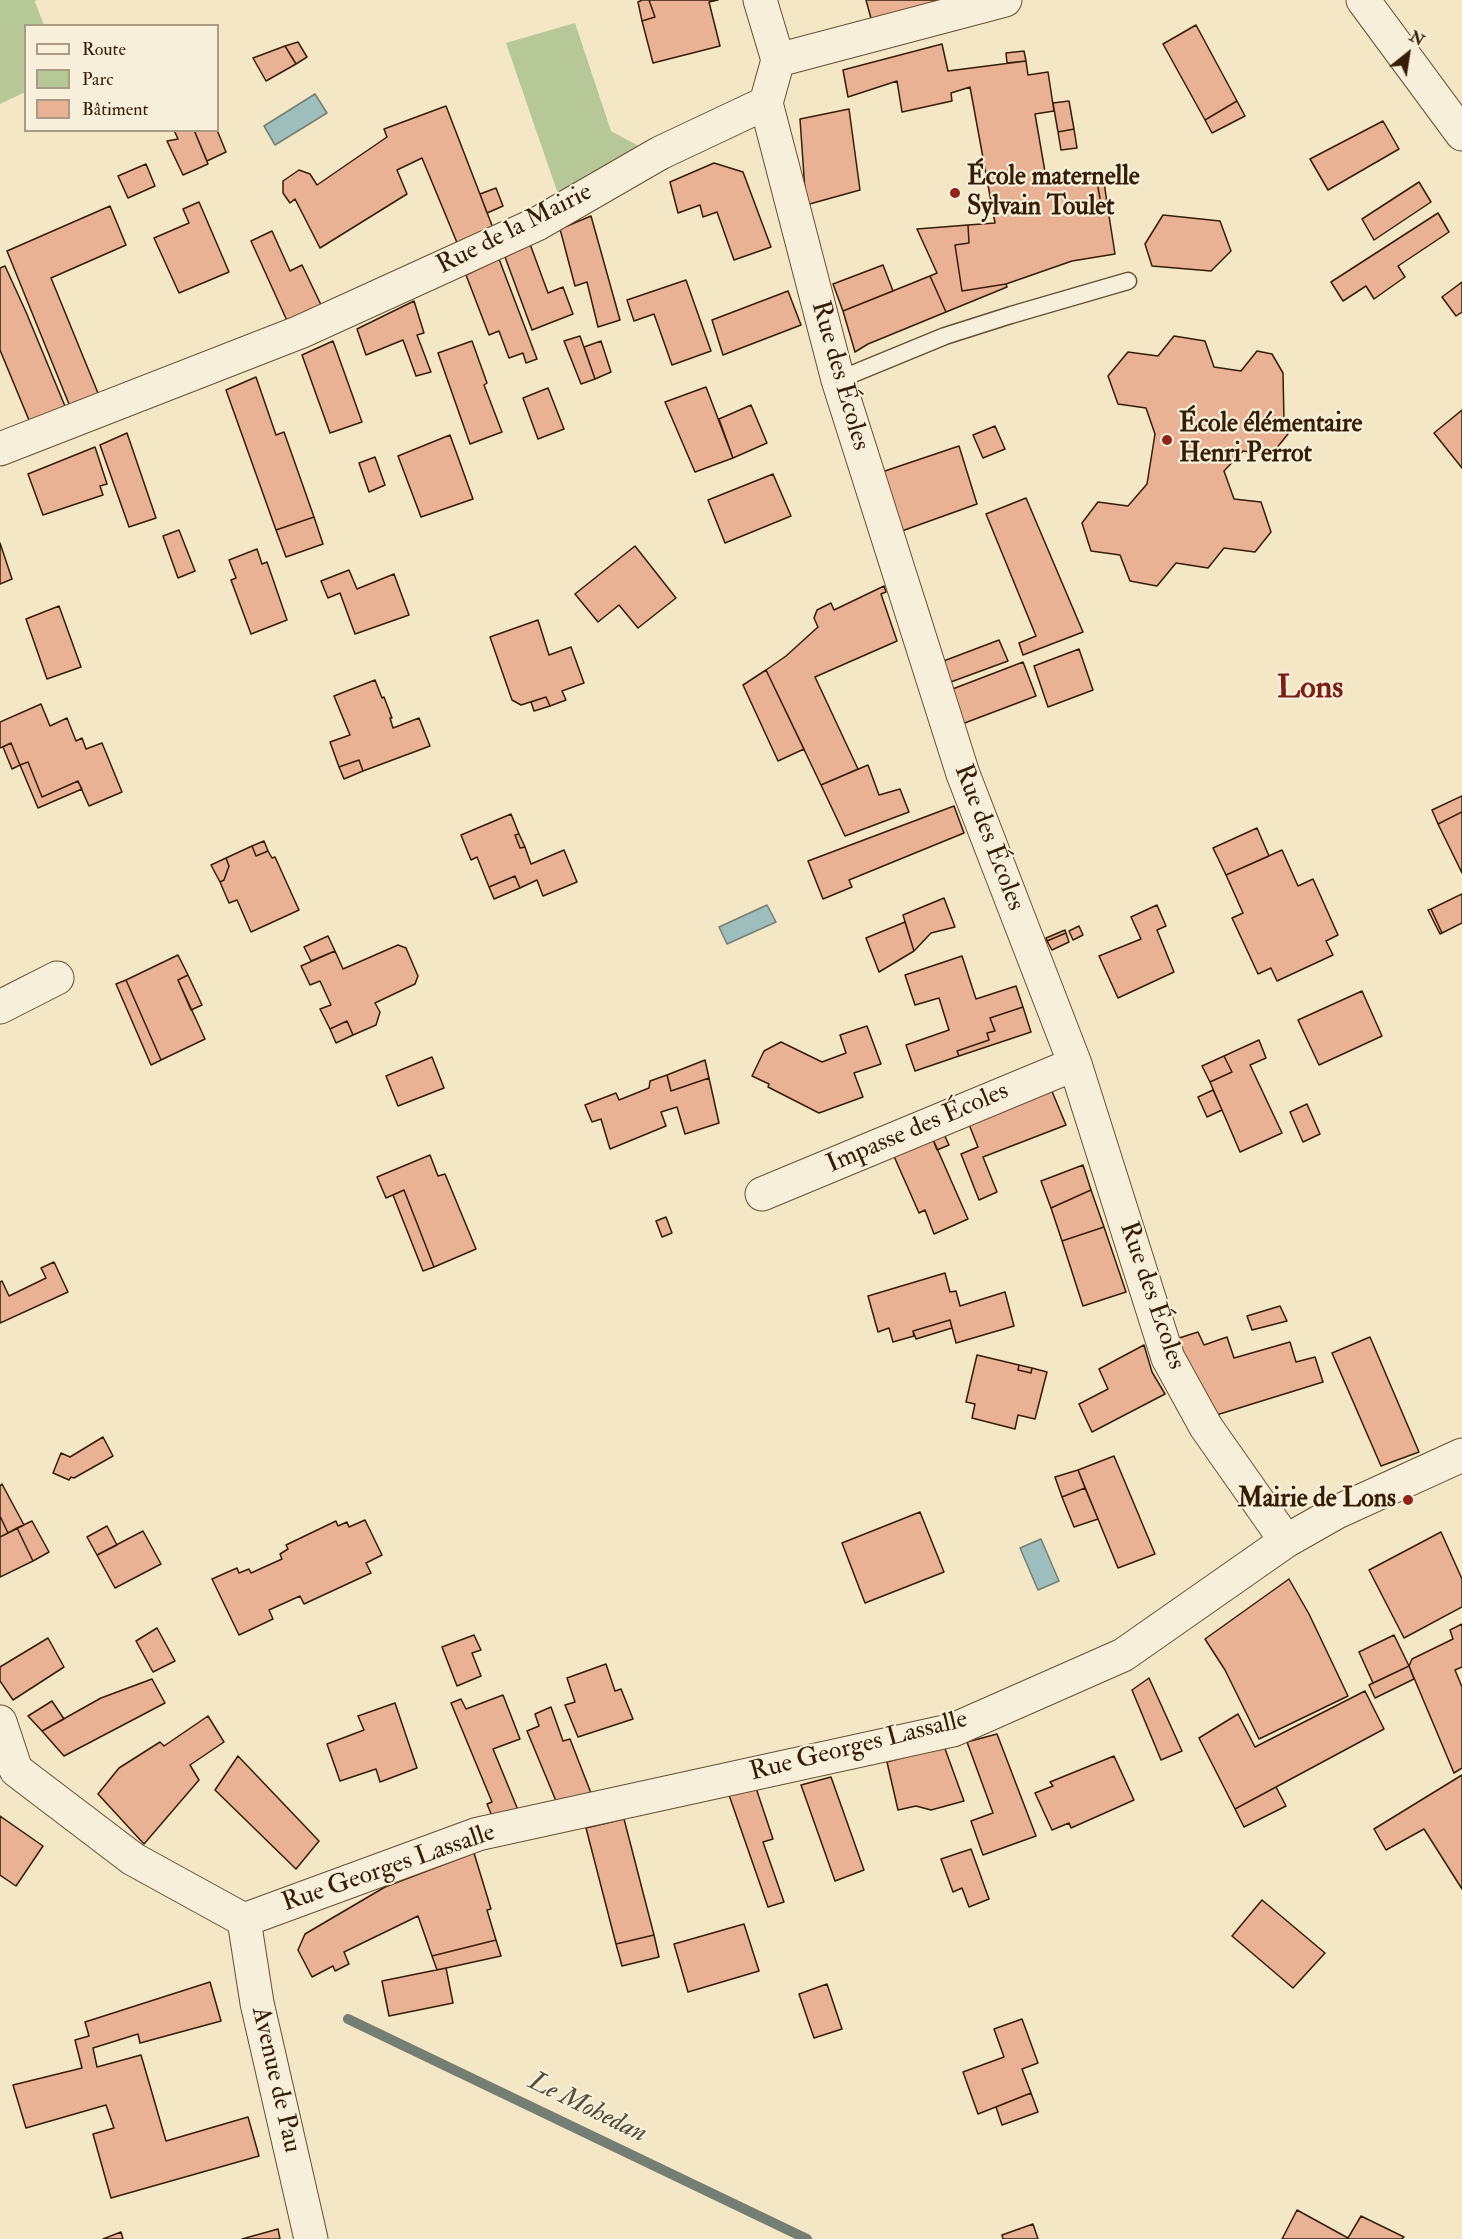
<!DOCTYPE html>
<html>
<head>
<meta charset="utf-8">
<style>
	body { margin:0 }
	#map { position:relative; width:1462px; height:2239px; overflow:hidden; background:#f3e7c5; font-family:"IM FELL Double Pica",serif }
	canvas { display:block }
	.legend { position:absolute; left:24px; top:24px; width:195px; height:108px; box-sizing:border-box; background:#f7efd9; border:2px solid #aa9b84; margin:0; padding:8px 10px; list-style:none; font-size:18px; color:#361d05 }
	.legend li { display:flex; align-items:center; gap:12px; height:30px }
	.legend b { width:30px; border:2px solid #aa9b84 }
	.north { position:absolute; left:1378px; top:24px; width:60px; height:60px; -webkit-text-stroke:4px #f7efd9; paint-order:stroke; rotate:30deg; font-size:16px; font-weight:700; line-height:24px; text-align:center; color:#361d05 }
	.north::after { content:''; display:block; margin:auto; width:21px; height:27px; background:#361d05; clip-path:polygon(50% 0,100% 100%,50% 72%,0 100%) }
</style>
</head>
<body>
<div id="map">
<canvas width="1462" height="2239"></canvas>
<ul class="legend">
<li><b style="height:8px;background:#f7efd9"></b>Route</li>
<li><b style="height:16px;background:#b6c798"></b>Parc</li>
<li><b style="height:16px;background:#eab295"></b>Bâtiment</li>
</ul>
<div class="north">N</div>
</div>
<script>
const g = document.querySelector('canvas').getContext('2d');
g.lineJoin = 'round';
function paint(path, color) {
  g.fillStyle = color;
  g.fill(path, 'evenodd');
}
function poly(rows) {
  const path = new Path2D();
  for (const r of rows) {
    path.moveTo(r[0], r[1]);
    for (let i = 2; i < r.length; i += 2) path.lineTo(r[i], r[i + 1]);
  }
  return path;
}
function stroke(path, color, width, dash) {
  g.strokeStyle = color;
  g.lineWidth = width;
  g.lineCap = dash ? 'butt' : 'round';
  g.setLineDash(dash || []);
  g.stroke(path);
}
function label(font, color, halo, rows, align = 'center') {
  g.font = font + ' "IM FELL Double Pica",serif';
  g.lineWidth = 4.5;
  g.setLineDash([]);
  g.textBaseline = 'middle';
  g.strokeStyle = halo;
  g.fillStyle = color;
  for (const [text, x, y, turn = 0] of rows) {
    g.save();
    g.translate(x, y);
    g.rotate((+turn || 0) * Math.PI / 180);
    g.textAlign = isNaN(turn) ? turn : align;
    if (halo) g.strokeText(text, 0, 0);
    g.fillText(text, 0, 0);
    g.restore();
  }
}
const green = poly([
	[0,0,36,0,35,2,44,25,26,26,25,92,0,104],
	[575,23,611,131,644,149,558,194,506,43]
]);
const water = poly([
	[315,94,327,113,275,145,264,126,315,94],
	[767,905,776,922,727,944,719,927,767,905],
	[1041,1539,1059,1581,1038,1590,1020,1548,1041,1539]
]);
const stream = poly([
	[348,2019,807,2239]
]);
const building = poly([
	[642,0,649,0,655,17,642,21,638,2,642,0],
	[649,0,718,0,709,2,720,46,653,63,642,21,655,17,649,0],
	[866,0,935,0,936,6,872,22,866,0],
	[1196,25,1237,101,1205,120,1163,44,1196,25],
	[298,42,307,57,296,64,285,46,298,42],
	[942,44,948,71,1026,61,1028,75,1048,72,1054,111,1035,114,1047,183,1096,176,1101,204,1107,203,1115,254,1072,261,1006,284,962,291,955,245,969,243,968,225,995,223,970,87,951,93,952,101,902,112,897,81,848,97,843,70,942,44],
	[285,46,296,64,266,81,253,58,285,46],
	[1024,51,1026,61,1007,63,1006,53,1024,51],
	[1069,101,1074,129,1058,132,1053,103,1069,101],
	[1237,101,1245,116,1212,133,1205,120,1237,101],
	[446,106,493,228,458,245,422,158,397,170,407,194,320,248,295,199,290,203,283,193,283,181,299,170,310,174,317,185,387,137,384,129,446,106],
	[849,109,860,190,806,205,800,119,849,109],
	[1383,121,1399,149,1328,190,1310,159,1383,121],
	[1074,129,1077,148,1061,150,1058,132,1074,129],
	[174,130,194,130,208,164,183,175,167,141,178,139,174,130],
	[194,130,217,130,226,152,207,161,194,130],
	[714,163,743,172,771,247,734,260,717,212,703,217,700,205,678,213,670,182,714,163],
	[146,164,155,186,128,198,118,176,146,164],
	[1103,175,1107,203,1101,204,1096,176,1103,175],
	[1419,182,1431,202,1374,240,1362,219,1419,182],
	[496,188,503,206,487,213,480,194,496,188],
	[199,202,229,272,179,293,154,238,189,223,183,209,199,202],
	[110,206,126,245,51,278,100,398,71,409,7,251,110,206],
	[1438,213,1449,232,1398,266,1405,277,1374,299,1366,286,1343,301,1331,282,1438,213],
	[1163,215,1220,221,1231,251,1211,271,1152,266,1145,244,1163,215],
	[591,216,620,320,598,327,587,282,575,286,560,229,591,216],
	[968,225,969,243,955,245,962,291,1006,284,1007,287,946,312,930,276,937,273,917,229,968,225],
	[272,231,290,271,302,265,323,309,289,325,251,241,272,231],
	[530,244,548,293,563,287,573,314,532,330,505,257,530,244],
	[499,259,537,359,526,363,523,353,509,358,499,331,489,335,466,275,499,259],
	[883,265,893,291,843,311,833,284,883,265],
	[5,266,26,312,67,411,31,425,0,350,0,268,5,266],
	[930,276,946,312,868,344,855,352,843,311,930,276],
	[686,280,711,351,672,365,654,314,634,321,627,300,686,280],
	[1462,282,1462,312,1456,316,1442,297,1462,282],
	[788,291,801,325,723,355,712,320,788,291],
	[414,301,424,333,417,335,431,372,416,376,403,340,366,355,357,329,414,301],
	[580,336,595,379,581,384,564,341,580,336],
	[1174,336,1205,341,1214,367,1241,371,1257,351,1272,354,1283,373,1284,421,1288,434,1271,455,1243,451,1224,471,1234,499,1261,502,1271,532,1255,552,1224,548,1208,568,1176,563,1157,586,1130,581,1120,555,1091,551,1082,523,1098,502,1128,506,1147,484,1155,434,1146,408,1118,404,1108,376,1128,352,1158,356,1174,336],
	[333,341,362,422,330,433,302,355,333,341],
	[472,341,487,383,484,385,502,432,470,444,438,353,472,341],
	[601,341,611,372,595,379,584,347,601,341],
	[256,377,276,435,284,432,314,517,276,530,226,390,256,377],
	[706,387,733,458,695,472,665,402,706,387],
	[548,388,564,429,538,439,523,398,548,388],
	[751,405,767,443,733,458,719,419,751,405],
	[1462,410,1462,468,1434,433,1462,410],
	[995,426,1005,449,983,458,973,435,995,426],
	[127,433,156,518,129,527,100,445,127,433],
	[450,435,473,499,421,517,398,456,450,435],
	[959,446,977,504,899,532,879,473,959,446],
	[95,447,107,484,100,486,103,495,43,515,28,474,95,447],
	[375,457,385,485,369,492,359,463,375,457],
	[773,474,791,516,725,543,708,500,773,474],
	[1026,498,1083,632,1023,655,1019,643,1036,636,986,514,1026,498],
	[314,517,323,544,286,557,276,530,314,517],
	[179,530,195,571,178,578,163,536,179,530],
	[0,543,12,579,0,584,0,543],
	[635,546,676,598,638,628,619,605,598,622,575,594,635,546],
	[257,549,262,564,267,562,287,620,251,634,231,580,236,578,229,560,257,549],
	[349,570,357,589,394,574,409,615,355,634,340,593,328,598,321,581,349,570],
	[884,586,886,592,881,594,897,641,815,677,858,769,821,785,766,670,786,656,818,627,814,618,817,610,831,603,834,610,884,586],
	[59,606,81,667,47,679,26,619,59,606],
	[538,620,549,655,571,647,584,683,562,691,566,700,550,706,546,697,521,705,512,700,490,637,538,620],
	[999,640,1008,661,948,683,941,662,999,640],
	[1079,649,1093,690,1048,707,1034,666,1079,649],
	[1023,662,1036,696,962,724,950,690,1023,662],
	[766,670,804,749,778,761,743,685,766,670],
	[375,680,382,698,384,697,392,718,390,718,393,728,419,718,430,746,363,771,359,760,339,767,330,742,350,735,334,696,375,680],
	[546,697,550,706,534,711,531,702,546,697],
	[41,704,50,726,67,718,76,741,82,738,86,749,102,743,122,792,89,806,78,781,42,797,28,762,20,765,11,743,0,748,0,722,41,704],
	[11,743,20,765,12,769,3,747,11,743],
	[359,760,363,771,344,779,339,767,359,760],
	[28,762,42,797,78,781,82,789,38,808,20,765,28,762],
	[868,765,879,795,900,789,909,812,845,836,821,785,868,765],
	[1462,796,1462,812,1438,824,1432,810,1462,796],
	[954,806,964,833,849,880,852,887,823,899,808,861,954,806],
	[1462,812,1462,873,1438,824,1462,812],
	[511,814,519,834,515,835,520,848,525,847,531,864,564,850,577,882,543,896,537,880,520,888,515,876,489,887,477,857,471,860,461,835,511,814],
	[1257,828,1269,856,1226,875,1213,848,1257,828],
	[519,834,525,847,520,848,515,835,519,834],
	[264,841,268,851,256,856,252,846,264,841],
	[252,846,256,856,268,851,272,858,275,857,299,910,251,932,237,900,229,903,220,882,224,880,229,866,226,858,252,846],
	[1282,850,1298,886,1313,879,1338,935,1326,941,1333,955,1277,981,1271,968,1258,974,1232,918,1243,913,1226,875,1282,850],
	[226,858,229,866,224,880,220,882,211,865,226,858],
	[515,876,520,888,494,899,489,887,515,876],
	[1462,894,1462,923,1442,933,1431,909,1462,894],
	[944,898,955,927,931,933,914,951,903,915,944,898],
	[1157,905,1166,926,1157,930,1174,972,1118,998,1099,956,1141,939,1131,917,1157,905],
	[1431,909,1442,933,1440,934,1428,910,1431,909],
	[905,922,914,951,879,972,866,938,905,922],
	[1079,926,1083,935,1073,940,1069,931,1079,926],
	[1065,930,1066,933,1047,941,1046,938,1065,930],
	[1066,933,1069,942,1052,950,1047,941,1066,933],
	[328,936,335,951,311,961,304,947,328,936],
	[398,945,406,948,418,976,415,984,375,1003,380,1012,376,1025,353,1035,347,1021,330,1029,320,1009,331,1005,320,981,310,985,301,966,335,951,343,969,398,945],
	[178,955,188,975,178,980,205,1039,161,1060,126,980,178,955],
	[962,956,976,999,1016,986,1023,1007,990,1018,995,1031,987,1033,989,1040,957,1051,959,1056,915,1071,906,1045,949,1030,939,998,915,1005,905,975,962,956],
	[188,975,202,1005,191,1010,178,980,188,975],
	[126,980,161,1060,151,1065,116,984,126,980],
	[1362,991,1382,1036,1319,1065,1298,1020,1362,991],
	[1023,1007,1031,1032,959,1056,957,1051,989,1040,987,1033,995,1031,990,1018,1023,1007],
	[347,1021,353,1035,336,1043,330,1029,347,1021],
	[867,1026,881,1064,854,1073,863,1097,819,1113,768,1087,769,1084,752,1076,764,1051,781,1042,822,1062,846,1053,840,1035,867,1026],
	[1259,1040,1266,1058,1250,1065,1282,1133,1240,1152,1210,1082,1232,1072,1224,1056,1259,1040],
	[1224,1056,1232,1072,1210,1082,1202,1066,1224,1056],
	[432,1057,444,1088,398,1106,386,1076,432,1057],
	[705,1060,709,1078,671,1091,667,1075,705,1060],
	[667,1075,671,1091,709,1078,719,1123,685,1134,677,1107,661,1112,666,1126,610,1149,601,1119,592,1122,585,1105,616,1093,619,1100,649,1088,650,1081,667,1075],
	[1051,1089,1066,1125,983,1157,997,1192,979,1200,961,1154,978,1147,968,1122,1051,1089],
	[1213,1090,1222,1110,1207,1117,1198,1097,1213,1090],
	[1307,1104,1320,1134,1303,1142,1290,1112,1307,1104],
	[943,1132,949,1145,937,1150,932,1137,943,1132],
	[932,1137,968,1219,934,1234,925,1210,919,1213,893,1154,932,1137],
	[430,1155,438,1176,445,1174,476,1249,434,1267,404,1190,386,1198,377,1177,430,1155],
	[1083,1165,1091,1190,1051,1208,1041,1181,1083,1165],
	[404,1190,434,1267,423,1271,393,1195,404,1190],
	[1091,1190,1104,1227,1062,1241,1051,1208,1091,1190],
	[666,1217,672,1233,662,1237,656,1221,666,1217],
	[1104,1227,1126,1292,1083,1306,1062,1241,1104,1227],
	[54,1262,68,1292,0,1323,0,1282,2,1281,9,1296,46,1278,41,1268,54,1262],
	[945,1273,950,1292,956,1291,960,1306,1005,1292,1014,1326,956,1343,950,1320,913,1331,914,1336,893,1342,889,1328,878,1332,868,1296,945,1273],
	[1280,1306,1287,1321,1252,1330,1247,1316,1280,1306],
	[950,1320,952,1328,916,1339,913,1331,950,1320],
	[1198,1332,1204,1345,1227,1337,1234,1358,1290,1342,1296,1362,1315,1357,1323,1382,1210,1417,1176,1339,1198,1332],
	[1370,1337,1419,1452,1381,1466,1332,1353,1370,1337],
	[1144,1345,1152,1372,1165,1394,1092,1432,1079,1404,1108,1389,1099,1369,1144,1345],
	[977,1355,1019,1365,1018,1370,1031,1373,1032,1368,1047,1372,1035,1419,1018,1415,1015,1429,972,1418,975,1404,966,1402,977,1355],
	[1019,1365,1032,1368,1031,1373,1018,1370,1019,1365],
	[103,1437,113,1456,74,1478,71,1477,69,1480,53,1473,61,1453,70,1457,103,1437],
	[1114,1456,1155,1554,1118,1568,1078,1470,1114,1456],
	[1078,1470,1085,1488,1062,1497,1055,1477,1078,1470],
	[2,1484,24,1525,8,1533,0,1516,0,1486,2,1484],
	[1085,1488,1098,1519,1074,1527,1062,1497,1085,1488],
	[920,1512,944,1572,865,1603,842,1543,920,1512],
	[0,1516,8,1533,0,1537,0,1516],
	[365,1520,382,1555,366,1563,371,1573,304,1604,300,1596,269,1610,273,1619,239,1635,212,1579,237,1568,239,1573,249,1569,251,1573,282,1559,280,1554,288,1549,286,1545,336,1521,338,1526,347,1522,349,1527,365,1520],
	[32,1521,49,1552,33,1561,17,1528,32,1521],
	[107,1526,117,1545,97,1555,87,1537,107,1526],
	[17,1528,33,1561,0,1577,0,1537,17,1528],
	[143,1531,161,1564,115,1588,97,1555,143,1531],
	[1441,1532,1462,1579,1462,1607,1404,1638,1369,1570,1441,1532],
	[1289,1579,1309,1614,1348,1696,1259,1739,1225,1670,1205,1639,1289,1579],
	[1462,1624,1462,1667,1455,1670,1462,1687,1462,1768,1454,1773,1409,1666,1412,1659,1453,1639,1450,1630,1462,1624],
	[157,1628,175,1661,153,1672,136,1641,157,1628],
	[474,1635,481,1650,472,1653,481,1676,457,1686,442,1647,474,1635],
	[1394,1635,1409,1666,1373,1683,1359,1652,1394,1635],
	[48,1638,64,1667,13,1700,0,1681,0,1667,48,1638],
	[606,1664,615,1691,621,1689,633,1719,578,1737,565,1705,575,1702,567,1678,606,1664],
	[1409,1666,1414,1679,1375,1698,1369,1685,1409,1666],
	[1149,1678,1182,1751,1161,1760,1132,1690,1149,1678],
	[152,1679,165,1703,64,1756,42,1731,101,1698,152,1679],
	[1365,1691,1384,1729,1235,1809,1199,1738,1238,1714,1255,1747,1365,1691],
	[503,1695,520,1739,493,1749,518,1810,492,1816,487,1804,492,1802,451,1703,461,1699,466,1709,503,1695],
	[52,1701,64,1719,42,1731,28,1716,52,1701],
	[395,1703,417,1768,380,1782,376,1769,340,1781,327,1744,364,1730,358,1716,395,1703],
	[551,1707,563,1741,570,1739,591,1793,556,1801,527,1731,539,1726,535,1714,551,1707],
	[208,1716,224,1742,190,1765,199,1780,144,1844,98,1794,119,1768,160,1742,164,1746,208,1716],
	[997,1734,1036,1836,983,1855,971,1821,993,1813,967,1742,997,1734],
	[944,1746,964,1801,931,1810,916,1806,898,1810,887,1762,944,1746],
	[238,1756,319,1841,296,1869,215,1790,238,1756],
	[1114,1756,1134,1800,1071,1828,1069,1823,1052,1830,1035,1793,1053,1786,1050,1782,1114,1756],
	[1462,1775,1462,1889,1424,1829,1386,1850,1374,1829,1462,1775],
	[831,1777,864,1870,835,1881,801,1785,831,1777],
	[1276,1787,1286,1806,1244,1827,1235,1809,1276,1787],
	[756,1788,773,1839,763,1842,784,1902,768,1907,729,1795,756,1788],
	[0,1816,43,1846,16,1886,0,1875,0,1816],
	[624,1819,654,1935,616,1944,586,1828,624,1819],
	[971,1849,989,1899,969,1907,962,1888,953,1892,941,1859,971,1849],
	[474,1853,491,1909,487,1910,496,1940,432,1956,418,1916,344,1952,349,1964,335,1971,333,1966,312,1977,298,1950,305,1934,385,1887,474,1853],
	[1262,1900,1325,1953,1293,1988,1232,1936,1262,1900],
	[744,1924,759,1971,688,1992,674,1944,744,1924],
	[654,1935,659,1957,622,1966,616,1944,654,1935],
	[496,1940,501,1956,437,1970,432,1956,496,1940],
	[446,1968,453,2003,389,2016,382,1981,446,1968],
	[210,1982,221,2021,140,2043,138,2034,93,2048,97,2067,141,2055,166,2141,248,2117,259,2156,111,2198,93,2134,114,2128,106,2105,26,2128,13,2085,82,2068,75,2040,89,2036,85,2022,210,1982],
	[827,1984,842,2029,814,2038,799,1994,827,1984],
	[1022,2019,1038,2063,1022,2069,1031,2093,978,2114,963,2072,1004,2057,994,2029,1022,2019],
	[1031,2093,1038,2112,1002,2125,996,2107,1031,2093],
	[1297,2210,1348,2238,1361,2216,1404,2237,1402,2239,1282,2239,1297,2210],
	[1033,2224,1038,2239,1003,2239,1002,2235,1033,2224],
	[278,2229,280,2239,242,2239,278,2229],
	[121,2232,123,2239,103,2239,121,2232]
]);
const lane = poly([
	[838,380,945,336,1011,315,1128,281]
]);
const street = poly([
	[760,0,778,60],
	[1363,0,1462,134],
	[778,60,1005,0],
	[766,103,838,380,963,774,1075,1064,1168,1358,1206,1427,1286,1541],
	[0,449,300,332,537,224,660,153,766,103,778,60],
	[0,1007,57,978],
	[762,1194,1075,1064],
	[0,1722,16,1770,133,1859,244,1920],
	[244,1920,478,1834,953,1730,1123,1655,1286,1541,1337,1512,1462,1455],
	[244,1920,257,2003,311,2239]
]);
const markers = [
	[955,193,6,"#8f2418"],
	[1167,440,6,"#8f2418"],
	[1408,1500,6,"#8f2418"]
];
const poiNames = [
	["École maternelle",967,178],
	["Sylvain Toulet",967,208],
	["École élémentaire",1179,425],
	["Henri Perrot",1179,455],
	["Mairie de Lons",1396,1500,"right"]
];
const streetNames = [
	["Rue de la Mairie",515,230,-27],
	["Rue des Écoles",839,376,74],
	["Rue des Écoles",988,838,69],
	["Impasse des Écoles",918,1129,-23],
	["Rue des Écoles",1151,1296,71],
	["Rue Georges Lassalle",859,1747,-14],
	["Rue Georges Lassalle",389,1869,-19],
	["Avenue de Pau",275,2080,77]
];
const waterNames = [
	["Le Mohedan",587,2109,26]
];
const districtNames = [
	["Lons",1310,690]
];
paint(green, '#b6c798');
paint(water, '#9ebebd');
stroke(water, '#747e73', 1.5);
stroke(stream, '#747e73', 10);
paint(building, '#eab295');
stroke(building, '#361d05', 1.5);
stroke(lane, '#655035', 19);
stroke(street, '#655035', 35);
stroke(lane, '#f7efd9', 16);
stroke(street, '#f7efd9', 33);
for (const [x, y, r, color] of markers) {
  const dot = new Path2D();
  dot.arc(x, y, r, 0, 2 * Math.PI);
  g.fillStyle = color;
  g.fill(dot);
  stroke(dot, '#f7efd9', 2);
}
label('bold 26px', '#361d05', '#f7efd9', poiNames, 'left');
label('26px', '#361d05', '#f7efd9', streetNames);
label('italic 27px', '#554d3c', '#f7efd9', waterNames);
label('bold 32px', '#7a1f14', '#f7efd9', districtNames);
</script>
</body>
</html>
